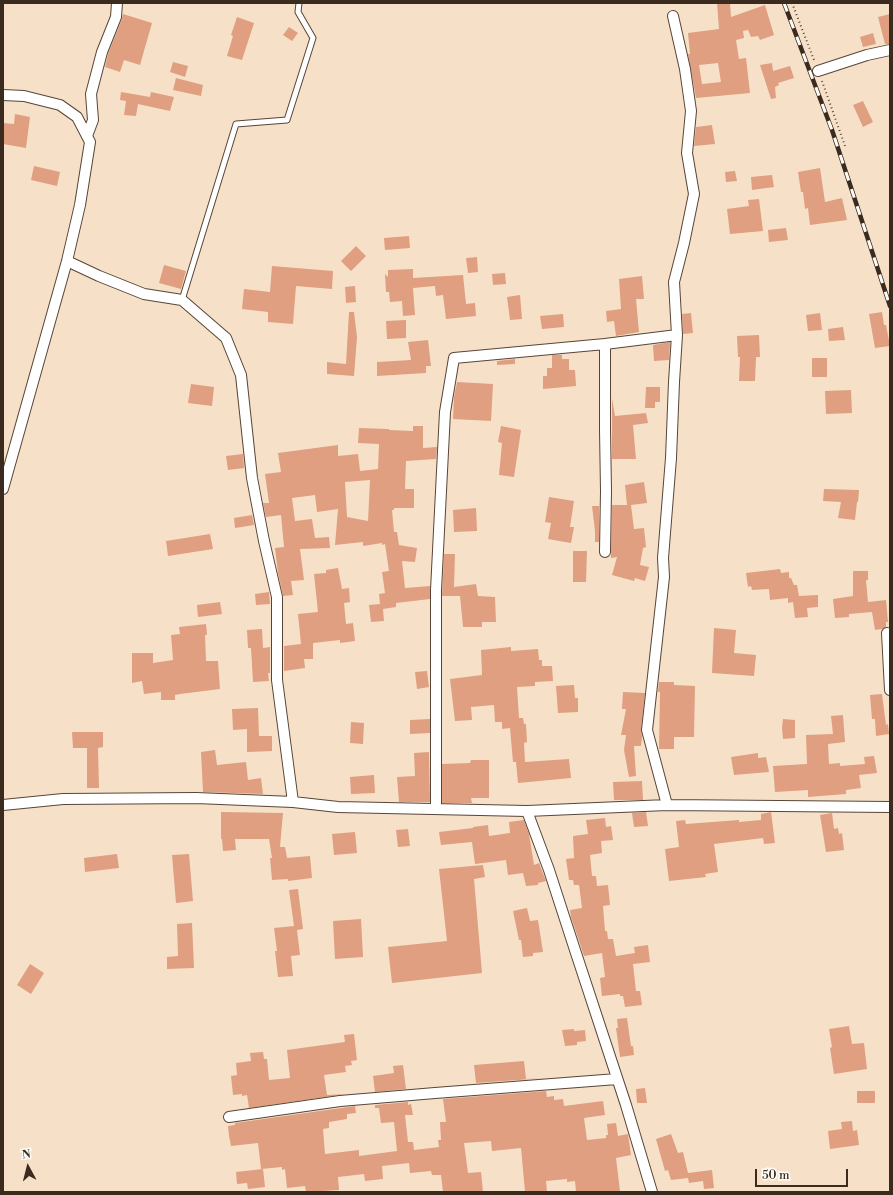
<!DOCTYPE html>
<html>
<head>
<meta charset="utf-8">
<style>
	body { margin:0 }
	#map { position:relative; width:893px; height:1195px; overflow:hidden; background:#f6e1c8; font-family:"Libre Bodoni",serif }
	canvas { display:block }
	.frame { position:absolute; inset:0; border:4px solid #3b2a1e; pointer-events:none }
	.north { position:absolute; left:8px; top:1147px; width:40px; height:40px; -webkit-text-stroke:3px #fdfcf7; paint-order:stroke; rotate:353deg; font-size:11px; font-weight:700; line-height:16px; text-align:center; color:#3b2a1e }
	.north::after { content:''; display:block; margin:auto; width:14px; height:18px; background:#3b2a1e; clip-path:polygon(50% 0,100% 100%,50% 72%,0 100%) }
	.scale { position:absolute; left:755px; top:1169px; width:93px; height:18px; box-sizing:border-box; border:2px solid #3b2a1e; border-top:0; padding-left:5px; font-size:12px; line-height:14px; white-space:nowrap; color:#3b2a1e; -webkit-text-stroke:3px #fdfcf7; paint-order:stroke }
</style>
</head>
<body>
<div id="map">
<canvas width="893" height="1195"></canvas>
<div class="frame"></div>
<div class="north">N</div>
<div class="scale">50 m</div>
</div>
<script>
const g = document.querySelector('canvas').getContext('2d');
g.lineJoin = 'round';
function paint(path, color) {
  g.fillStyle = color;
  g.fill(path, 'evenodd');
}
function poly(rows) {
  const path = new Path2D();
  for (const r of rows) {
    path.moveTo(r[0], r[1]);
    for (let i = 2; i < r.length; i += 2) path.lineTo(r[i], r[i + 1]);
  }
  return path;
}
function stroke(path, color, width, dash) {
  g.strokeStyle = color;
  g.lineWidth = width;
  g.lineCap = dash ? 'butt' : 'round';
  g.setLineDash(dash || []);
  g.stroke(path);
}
const building = poly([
	[717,3,730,3,731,17,765,5,774,35,760,40,758,36,751,37,748,30,743,31,744,38,736,40,739,59,746,58,750,93,696,98,688,54,690,54,688,33,719,29],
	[718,63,721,82,702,84,699,65],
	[123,14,152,23,140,65,124,60,120,72,105,67,108,54,122,19],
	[890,14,890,44,885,44,878,17],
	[237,17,254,23,242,60,227,56,233,36,231,35],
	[289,27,298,33,292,41,283,35],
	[873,33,876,44,863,47,860,37],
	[173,62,188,66,185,77,170,72],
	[772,63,773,71,790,66,794,78,778,83,779,85,775,87,776,98,771,99,760,65],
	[176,78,203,85,201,96,173,90],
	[121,92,150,97,151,92,174,97,170,111,138,104,136,116,124,115,126,101,120,100],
	[863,101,873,122,863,127,853,105],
	[15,114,30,117,26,148,3,144,3,123,14,124],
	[712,125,715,144,694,146,696,127],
	[34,166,60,172,57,186,31,180],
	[820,168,825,202,842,198,847,220,810,225,808,208,805,209,803,192,801,192,798,172],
	[735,171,737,181,726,182,725,172],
	[772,175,774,187,752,190,751,177],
	[759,199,763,231,730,234,727,209,749,206,748,200],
	[786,228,788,240,769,242,768,230],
	[409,236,410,248,385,250,384,238],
	[356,246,366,256,351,271,341,261],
	[477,257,478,272,468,273,466,258],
	[164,265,186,271,181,289,159,283],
	[272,266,333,271,332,289,296,286,293,324,268,322,268,312,242,309,244,289,270,292],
	[413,269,413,278,463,275,466,304,475,303,476,316,446,319,443,295,436,296,435,286,413,288,415,315,403,316,402,301,390,302,389,292,386,292,385,274,388,277,388,270],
	[505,273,506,284,493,285,492,274],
	[642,276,644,299,636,299,639,332,616,336,614,321,607,322,606,311,621,309,619,279],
	[355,286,356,302,346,303,345,287],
	[520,295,522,319,510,320,507,297],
	[349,312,354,312,357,337,354,376,327,374,327,362,346,364],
	[882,312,884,325,886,325,890,346,875,348,869,314],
	[691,313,693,333,683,334,682,314],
	[820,313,822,330,808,331,806,315],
	[563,314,564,327,542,329,540,316],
	[406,320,406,338,387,339,386,321],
	[843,327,845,340,829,341,828,329],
	[759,335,760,357,756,357,755,381,739,381,740,357,738,357,737,336],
	[428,340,431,366,426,366,426,373,377,376,377,362,411,360,408,342],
	[670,342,669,360,654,361,653,345],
	[552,355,562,355,562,359,569,359,569,370,575,370,576,386,543,389,543,376,547,376,547,368,552,368],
	[812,358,827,358,827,377,812,377],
	[515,359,515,364,497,365,497,361],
	[457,382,493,384,491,421,453,419,454,397],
	[191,384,214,387,212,406,188,403],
	[646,387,660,387,660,402,655,402,655,408,645,408],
	[851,390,852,413,826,414,825,391],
	[612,398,615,416,646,413,648,423,633,425,636,459,612,459],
	[413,426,423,426,423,448,437,447,436,459,406,461,405,489,414,489,414,508,394,508,394,510,392,510,394,532,397,532,399,545,417,548,415,562,402,561,405,588,430,586,430,599,396,603,396,607,383,609,384,621,371,622,369,605,380,604,379,594,385,593,382,572,389,571,385,544,382,545,382,543,363,546,363,542,335,545,338,509,317,512,315,495,292,498,295,521,312,519,315,538,329,537,330,548,300,549,304,580,291,581,293,595,283,596,278,573,275,548,284,547,281,515,266,517,263,503,269,503,265,474,281,472,278,453,338,445,338,456,358,454,360,471,378,469,379,444,358,443,359,428,389,429,389,430,413,431],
	[370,480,368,521,347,517,345,482],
	[501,426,521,430,514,477,499,475,502,443,498,442],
	[243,454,244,468,228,470,226,456],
	[644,482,647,503,631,505,634,529,644,528,646,547,643,548,640,565,649,567,645,581,635,578,634,581,612,575,617,557,611,558,611,554,612,505,627,505,625,485],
	[824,489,859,490,858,502,857,502,855,520,838,518,841,502,823,501],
	[549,497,574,501,570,527,574,527,571,543,548,539,551,523,545,522],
	[592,506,599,506,599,542,595,542,595,531],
	[476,508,477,531,454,532,453,510],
	[252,515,254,525,235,528,234,518],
	[210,534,213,549,168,556,166,541],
	[573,551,587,551,586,582,573,582],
	[444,554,455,554,454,587,476,584,478,596,495,597,496,622,482,622,482,627,463,627,460,596,442,596],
	[338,568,342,589,349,588,350,602,344,603,346,624,353,623,355,641,340,643,340,640,313,643,313,659,304,659,305,668,284,671,284,646,301,644,298,614,318,612,314,574,326,573,326,570],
	[780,569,781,573,789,572,789,578,791,578,794,585,797,585,799,596,818,595,818,607,807,608,808,617,795,618,793,602,788,603,788,598,770,600,769,589,752,590,751,586,748,587,746,573],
	[853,571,868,571,868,580,866,580,868,602,886,600,888,622,886,622,886,627,882,629,875,630,872,612,849,614,849,617,835,618,833,599,853,596],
	[269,592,270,604,256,605,255,594],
	[220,602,222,614,198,617,197,605],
	[206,624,207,635,205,635,206,661,218,661,220,689,180,694,175,695,175,700,161,700,161,692,144,694,142,681,132,683,132,653,153,653,153,663,173,660,171,635,180,634,179,627],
	[714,628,736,630,734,653,756,655,754,676,712,673],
	[262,629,263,648,270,647,270,673,268,673,269,681,253,682,251,648,248,648,247,630],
	[511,647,511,651,538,649,539,660,542,660,542,666,552,666,553,681,535,682,535,686,517,687,519,718,523,718,524,724,526,724,527,742,524,743,525,762,569,759,571,778,518,783,516,762,513,762,510,728,502,729,502,722,495,722,494,705,471,707,472,720,455,721,450,679,482,675,481,650],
	[427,671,429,687,417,689,415,672],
	[659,682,674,682,674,685,695,686,694,737,674,737,674,749,659,749,660,692,658,692],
	[574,685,575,698,578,698,578,712,558,713,556,686],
	[623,692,645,693,641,729,642,737,641,746,634,746,636,776,629,777,624,750,626,735,621,735,626,709,622,709],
	[882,694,886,725,888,724,889,734,876,736,875,719,872,719,870,695],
	[258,708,259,736,272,736,272,751,247,752,247,729,233,730,232,709],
	[843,715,845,742,828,744,829,764,840,763,840,766,865,764,864,757,874,756,877,773,859,775,861,788,846,790,846,794,808,797,808,790,775,792,773,766,807,764,806,735,833,734,831,716],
	[430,719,430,733,410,734,410,720],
	[783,719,795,720,795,738,783,739,782,728],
	[351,722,364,723,363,744,350,743],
	[72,732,103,732,103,747,98,748,99,788,87,788,87,748,73,748],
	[215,750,217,765,246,762,248,780,261,778,263,794,203,792,201,752],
	[429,752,430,802,399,802,397,777,415,776,414,753],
	[758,753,758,758,766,757,769,772,734,775,731,757],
	[471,760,489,760,489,798,471,798,472,803,442,803,442,764,470,763],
	[374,775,375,793,351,794,350,777],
	[642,781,643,800,614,800,613,782],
	[221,812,283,813,280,847,285,847,287,858,310,856,312,878,288,881,288,879,272,880,270,858,272,858,269,839,235,839,236,850,223,851,222,839,221,839],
	[646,812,648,826,634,827,632,813],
	[771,812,775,843,764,844,763,838,714,844,718,872,705,874,706,877,669,881,665,849,679,847,676,821,685,820,686,824,739,820,739,822,761,820,761,814],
	[832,813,834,829,838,828,839,834,842,833,844,850,826,852,820,815],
	[605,818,606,827,611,826,613,840,601,841,602,853,590,855,592,876,596,876,597,886,608,885,610,905,603,906,605,931,607,931,608,939,613,939,616,956,635,953,634,947,648,945,650,962,633,964,636,991,640,991,642,1005,625,1007,623,996,620,996,620,994,602,996,600,978,605,977,602,953,584,956,571,917,570,910,582,908,579,885,574,885,573,880,569,880,566,859,574,858,573,836,588,834,586,820],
	[524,820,529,834,534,865,539,863,546,881,538,883,538,885,526,886,523,873,508,875,506,860,475,864,472,842,441,845,439,832,473,828,473,827,488,825,489,836,510,833,509,822],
	[408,829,410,846,398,847,396,830],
	[355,832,357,853,334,855,332,834],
	[117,854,119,868,85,872,84,858],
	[189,854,193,901,176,903,172,855],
	[483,865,485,877,474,879,482,973,392,983,388,947,447,941,439,869],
	[298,889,303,929,297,930,300,955,291,956,293,976,278,977,275,951,277,951,274,928,294,926,289,890],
	[527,908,530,921,538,920,543,952,533,953,533,956,523,957,521,940,519,940,513,911],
	[361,919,363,957,335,959,333,921],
	[192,923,194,968,167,969,167,957,178,956,177,924],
	[30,964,44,973,31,994,17,985],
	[627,1018,631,1046,633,1046,634,1055,620,1057,616,1028,618,1028,617,1019],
	[849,1026,852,1044,864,1043,867,1069,834,1074,830,1048,832,1047,829,1029],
	[574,1029,574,1031,585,1030,586,1041,577,1042,577,1045,565,1046,562,1030],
	[354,1034,357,1060,351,1061,352,1065,345,1066,346,1072,324,1075,327,1095,346,1094,249,1108,247,1095,242,1096,242,1094,233,1095,231,1076,237,1075,236,1063,251,1061,250,1053,263,1052,264,1059,267,1059,269,1080,290,1078,287,1050,345,1042,344,1035],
	[524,1061,526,1079,545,1078,476,1083,474,1065],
	[403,1065,406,1089,375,1092,373,1076,394,1073,393,1066],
	[645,1088,647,1103,637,1103,636,1089],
	[546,1091,547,1097,554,1096,554,1100,563,1099,564,1106,603,1101,605,1115,584,1118,587,1140,606,1138,606,1135,608,1135,607,1124,616,1123,618,1136,628,1134,631,1155,616,1158,620,1191,576,1192,575,1181,567,1182,567,1179,546,1181,547,1192,525,1192,521,1148,492,1151,491,1141,464,1143,468,1173,481,1172,483,1192,443,1192,441,1175,432,1175,431,1171,410,1173,409,1163,382,1166,383,1179,365,1181,364,1174,338,1177,339,1190,306,1192,305,1186,287,1188,285,1169,282,1170,282,1167,261,1169,258,1143,231,1146,229,1136,228,1126,235,1125,235,1123,355,1106,356,1113,347,1114,347,1119,329,1122,329,1128,323,1129,325,1154,359,1150,359,1156,397,1151,394,1122,381,1123,379,1108,375,1108,375,1105,408,1102,408,1105,411,1104,413,1115,405,1115,408,1142,413,1142,414,1150,439,1147,438,1140,441,1140,440,1122,446,1122,443,1099],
	[857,1091,875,1091,875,1103,857,1103],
	[852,1121,853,1131,857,1130,859,1145,830,1149,828,1131,842,1129,841,1122],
	[671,1134,678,1153,683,1152,688,1173,712,1170,714,1188,704,1189,703,1181,689,1183,688,1178,671,1180,668,1170,665,1171,656,1139],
	[263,1169,265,1187,248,1189,247,1183,237,1184,236,1172]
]);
const path = poly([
	[792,3,814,60],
	[822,81,845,146]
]);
const service = poly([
	[182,300,236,124,287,120,313,38,298,12,299,3]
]);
const minor = poly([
	[818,71,867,55,890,50],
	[3,95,24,96,60,105,77,117,90,142,80,205,67,261,3,489],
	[87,136,93,120,91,94,102,52,116,17,117,3],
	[67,261,99,276,144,294,182,300,226,338,241,375,252,478,264,541,277,597,277,680,293,802],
	[605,552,606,491,605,430,605,344,677,335,674,282,684,243,694,194,687,153,691,111,685,69,673,16],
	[887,633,890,690],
	[3,805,63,799,196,798,293,802,338,807,527,811,667,805,890,807],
	[667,805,647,730,664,577,663,558,671,458,674,382,677,335],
	[436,809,436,590,445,412,454,358,605,344],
	[527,811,549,870,574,947,626,1105,652,1192],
	[229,1117,340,1101,435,1093,617,1079]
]);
const rail = poly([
	[784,3,832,130,890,306]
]);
paint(building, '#df9f80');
stroke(service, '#574538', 7);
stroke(minor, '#574538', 12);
stroke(path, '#574538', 2, [1, 3]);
stroke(service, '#fff', 5);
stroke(minor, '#fff', 10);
stroke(rail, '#3b2a1e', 4.5);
stroke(rail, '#fdfcf7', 3, [9]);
</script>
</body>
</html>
